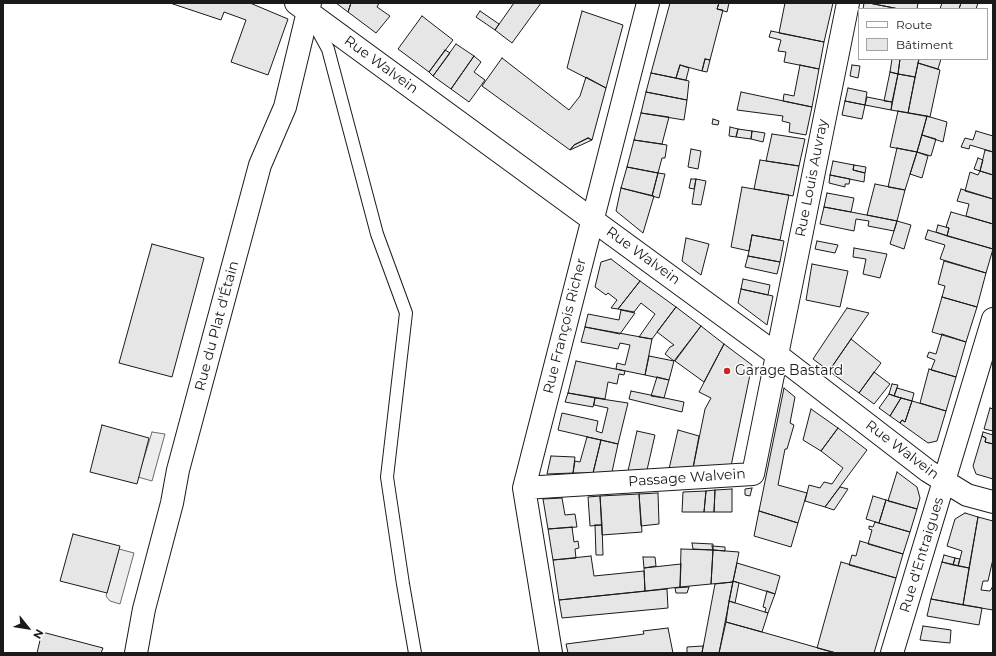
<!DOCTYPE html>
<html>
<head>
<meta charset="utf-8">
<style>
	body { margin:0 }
	#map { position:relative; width:996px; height:656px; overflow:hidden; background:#fff; font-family:Montserrat,sans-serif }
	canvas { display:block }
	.frame { position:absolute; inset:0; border:4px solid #1a1a1a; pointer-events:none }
	.legend { position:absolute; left:858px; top:8px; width:130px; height:52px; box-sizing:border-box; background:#fff; border:1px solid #a3a3a3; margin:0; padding:5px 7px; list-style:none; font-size:12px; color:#1a1a1a }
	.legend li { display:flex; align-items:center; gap:8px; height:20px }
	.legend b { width:20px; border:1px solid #a3a3a3 }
	.north { position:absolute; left:8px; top:608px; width:40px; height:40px; -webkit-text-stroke:3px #fff; paint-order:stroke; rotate:120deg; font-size:11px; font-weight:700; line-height:16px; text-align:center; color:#1a1a1a }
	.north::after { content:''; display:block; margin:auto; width:14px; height:18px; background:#1a1a1a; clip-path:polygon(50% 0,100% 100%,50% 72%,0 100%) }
</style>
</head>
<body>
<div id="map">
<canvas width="996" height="656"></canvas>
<div class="frame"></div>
<ul class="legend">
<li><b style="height:5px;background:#fff"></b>Route</li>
<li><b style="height:11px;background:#e6e6e6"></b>Bâtiment</li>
</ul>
<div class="north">N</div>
</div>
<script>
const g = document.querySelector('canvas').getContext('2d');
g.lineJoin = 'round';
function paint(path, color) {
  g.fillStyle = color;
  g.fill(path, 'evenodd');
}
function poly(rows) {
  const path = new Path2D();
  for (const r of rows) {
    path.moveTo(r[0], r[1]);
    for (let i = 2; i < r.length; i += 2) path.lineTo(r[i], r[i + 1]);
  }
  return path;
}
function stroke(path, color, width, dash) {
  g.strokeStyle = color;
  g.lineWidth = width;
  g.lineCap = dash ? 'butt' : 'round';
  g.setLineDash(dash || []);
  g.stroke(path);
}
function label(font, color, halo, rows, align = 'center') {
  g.font = font + ' Montserrat,sans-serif';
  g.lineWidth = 3;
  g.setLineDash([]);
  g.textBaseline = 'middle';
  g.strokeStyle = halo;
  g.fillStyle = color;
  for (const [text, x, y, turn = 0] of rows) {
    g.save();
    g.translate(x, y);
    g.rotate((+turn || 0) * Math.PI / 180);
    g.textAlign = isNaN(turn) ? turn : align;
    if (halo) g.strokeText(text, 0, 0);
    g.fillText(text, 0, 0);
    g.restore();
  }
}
const green = poly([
	[152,432,165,434,152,481,138,477,152,432],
	[119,549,134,553,120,604,110,601,106,596,119,549]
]);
const building = poly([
	[170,3,250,3,288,19,268,75,231,62,246,20,224,12,221,20,170,3],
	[336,3,351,3,348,12,336,3],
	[351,3,379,3,377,7,390,16,376,33,348,12,351,3],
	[514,3,541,3,512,43,495,30,514,3],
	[670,3,719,3,717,9,723,10,710,60,705,59,702,71,680,65,676,78,651,73,670,3],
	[719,3,729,3,727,12,717,9,719,3],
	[785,3,833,3,824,42,779,33,785,3],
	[864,3,869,3,899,9,863,9,864,3],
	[869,3,918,3,917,9,899,9,869,3],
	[942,3,961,3,959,9,940,9,942,3],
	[961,3,978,3,976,9,959,9,961,3],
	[480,11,499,24,495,30,476,17,480,11],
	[582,11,623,25,606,88,567,68,582,11],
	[422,16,453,40,429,72,398,49,422,16],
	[771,31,824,42,819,69,784,62,786,52,778,51,781,40,769,37,771,31],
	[456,44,474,56,451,89,433,76,456,44],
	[445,50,450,53,433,76,429,72,445,50],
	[474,56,481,62,474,72,485,80,469,102,451,89,474,56],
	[502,58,569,110,580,96,586,77,606,88,592,140,588,138,574,145,570,150,482,86,502,58],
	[705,59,710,60,707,72,702,71,705,59],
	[892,59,900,59,898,74,890,72,892,59],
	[900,59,919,59,915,77,898,74,900,59],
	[919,59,941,59,938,69,918,63,919,59],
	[918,63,940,70,930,117,908,113,918,63],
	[680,65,689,68,686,80,676,78,680,65],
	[800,65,819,69,812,107,783,101,784,94,794,96,800,65],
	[852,65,860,66,858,78,850,76,852,65],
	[890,72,898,74,892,102,884,101,890,72],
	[651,73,689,81,687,100,646,92,651,73],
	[898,74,915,77,908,113,891,110,898,74],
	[848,88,867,92,865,105,845,101,848,88],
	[646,92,687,100,684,120,641,113,646,92],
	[741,92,812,107,806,135,789,132,790,123,782,121,783,116,737,110,741,92],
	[867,97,892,102,891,110,865,105,867,97],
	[845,101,865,105,862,119,842,115,845,101],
	[898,111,927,116,917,152,890,147,898,111],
	[641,113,669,117,662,144,634,140,641,113],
	[927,116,947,122,943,142,922,135,927,116],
	[713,119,719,121,718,125,712,124,713,119],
	[730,127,738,129,736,137,729,136,730,127],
	[738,129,752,131,751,139,736,137,738,129],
	[752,131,765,133,763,142,751,139,752,131],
	[976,131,993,136,993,152,970,145,969,149,961,147,965,138,973,140,976,131],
	[772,134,805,139,799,166,766,161,772,134],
	[922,135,936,139,931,156,917,152,922,135],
	[588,138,592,140,570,150,574,145,588,138],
	[634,140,667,145,665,158,662,158,658,173,627,167,634,140],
	[897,148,917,152,905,190,888,187,897,148],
	[691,149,701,151,698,169,688,167,691,149],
	[985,150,993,152,993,175,980,171,985,150],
	[917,152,928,156,922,178,910,174,917,152],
	[978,158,983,160,980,171,974,169,978,158],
	[760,160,799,166,793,196,754,189,760,160],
	[833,161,854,165,853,170,865,173,864,182,830,175,833,161],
	[854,165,866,167,865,173,853,170,854,165],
	[627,167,658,173,652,196,621,188,627,167],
	[980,171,993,175,993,199,965,191,970,172,978,175,980,171],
	[658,173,665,174,659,198,652,196,658,173],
	[830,175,850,179,849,184,845,184,845,187,829,183,830,175],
	[691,179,696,179,694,189,689,188,691,179],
	[696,179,706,181,701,205,692,204,696,179],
	[875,184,905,190,897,221,867,215,875,184],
	[742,187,789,195,780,240,752,235,749,251,731,247,742,187],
	[621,188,654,196,643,233,616,211,621,188],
	[961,189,993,199,993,224,966,216,969,204,957,201,961,189],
	[827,193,854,198,851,212,824,207,827,193],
	[824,207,851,212,897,221,894,231,868,226,869,221,856,219,854,231,820,224,824,207],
	[951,212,993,224,993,249,947,236,949,228,946,227,951,212],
	[897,221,911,225,904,249,890,244,897,221],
	[938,225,949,228,947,236,936,232,938,225],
	[928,230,993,249,986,273,940,259,945,245,925,239,928,230],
	[752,235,784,241,780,262,748,256,752,235],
	[686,238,709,244,701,275,682,261,686,238],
	[817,241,838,245,835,253,815,249,817,241],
	[152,244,204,258,172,377,119,363,152,244],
	[854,248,887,254,880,278,863,274,866,259,853,257,854,248],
	[748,256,780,262,777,274,745,267,748,256],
	[611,259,640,281,618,309,611,308,617,300,608,293,606,295,595,287,601,262,611,259],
	[944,261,986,273,977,307,942,297,945,286,938,284,944,261],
	[812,264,848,271,840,307,806,300,812,264],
	[743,279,770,285,768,295,741,289,743,279],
	[640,281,676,307,652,339,639,337,655,314,641,303,634,312,618,309,640,281],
	[741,289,773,296,767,325,738,303,741,289],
	[942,297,977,307,966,342,932,332,942,297],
	[676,307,701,326,674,361,665,354,670,347,674,345,657,332,676,307],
	[847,308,869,313,829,371,813,359,847,308],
	[621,310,635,313,620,334,585,327,588,314,619,320,621,310],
	[701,326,724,344,704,382,675,361,701,326],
	[585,327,652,339,645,375,616,369,617,363,625,365,630,345,620,343,618,349,581,342,585,327],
	[942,334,966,342,956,377,931,370,935,360,927,357,929,352,936,354,942,334],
	[851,339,881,363,859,393,829,371,851,339],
	[724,344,752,365,731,466,693,468,705,409,711,398,699,392,724,344],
	[649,356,674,361,669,380,645,375,649,356],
	[576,361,625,371,624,375,619,374,617,384,608,382,605,399,568,393,576,361],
	[929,369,956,377,946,411,920,403,929,369],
	[874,372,890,384,874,404,859,393,874,372],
	[657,377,669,380,664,398,651,396,657,377],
	[892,384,898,385,894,396,889,394,892,384],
	[784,388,795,397,790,423,794,425,787,449,785,449,778,485,807,493,798,523,759,511,784,388],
	[897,388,914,393,912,401,894,396,897,388],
	[631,391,684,402,682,412,629,399,631,391],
	[568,393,595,398,593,407,565,402,568,393],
	[889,394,901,398,890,416,879,408,889,394],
	[595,398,628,403,618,444,558,430,562,413,598,421,596,431,602,433,608,408,594,405,595,398],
	[901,398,912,401,905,422,902,420,900,423,890,416,901,398],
	[912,401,946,411,937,441,928,443,900,423,902,420,905,422,912,401],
	[990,408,993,409,993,431,984,429,990,408],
	[811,409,838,428,821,451,803,440,811,409],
	[102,425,149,438,137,484,90,472,102,425],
	[838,428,867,450,825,507,805,501,809,485,820,488,824,482,832,484,843,468,821,451,838,428],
	[678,430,699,436,693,468,669,469,678,430],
	[637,431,655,435,647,470,628,471,637,431],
	[983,432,993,435,993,444,985,442,986,438,982,436,983,432],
	[982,436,986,438,985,442,993,444,993,479,976,474,973,466,982,436],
	[587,437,601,440,593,473,573,473,575,461,580,462,587,437],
	[601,440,618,444,612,472,593,473,601,440],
	[551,456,575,457,573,473,547,474,551,456],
	[897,472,917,487,920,498,917,509,888,501,897,472],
	[840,487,848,489,834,510,825,507,840,487],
	[752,488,750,496,745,495,745,489,752,488],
	[732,489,732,512,714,512,715,490,732,489],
	[715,490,714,512,704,512,706,491,715,490],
	[706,491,704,512,682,512,683,492,706,491],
	[658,493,659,524,641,526,639,494,658,493],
	[639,494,642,532,602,535,600,496,639,494],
	[600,496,602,525,590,526,588,497,600,496],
	[873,496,886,500,879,523,866,519,873,496],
	[562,498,565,515,575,514,577,527,548,529,543,499,562,498],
	[886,500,917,509,910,532,879,523,886,500],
	[759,511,798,523,791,547,754,536,759,511],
	[965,513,978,517,969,568,958,566,962,551,947,546,955,519,965,513],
	[978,517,993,521,993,559,988,581,983,581,981,590,990,591,993,586,993,610,963,605,978,517],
	[875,522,910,532,903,554,868,544,872,530,869,529,869,526,873,527,875,522],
	[595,525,602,525,603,555,596,555,595,525],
	[572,527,574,542,578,541,579,548,575,549,576,558,553,560,548,529,572,527],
	[73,534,120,546,107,593,60,581,73,534],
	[860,541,903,554,896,578,849,565,852,555,856,556,860,541],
	[692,543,713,544,713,550,693,549,692,543],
	[712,546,725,547,725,551,713,550,712,546],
	[681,549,713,550,711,584,680,587,681,549],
	[713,550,739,552,733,582,711,584,713,550],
	[944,555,955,558,953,565,942,562,944,555],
	[591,556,594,576,644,571,645,591,559,600,553,560,591,556],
	[643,557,655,557,656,566,644,568,643,557],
	[955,558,960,559,958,566,953,565,955,558],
	[841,562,896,578,874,653,836,653,817,648,841,562],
	[942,562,969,568,963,605,931,599,942,562],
	[737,563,780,576,775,594,733,581,737,563],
	[681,564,680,587,645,591,644,568,681,564],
	[733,581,739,583,735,603,729,601,733,581],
	[733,582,719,653,702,653,715,584,733,582],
	[689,587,687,593,676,593,675,588,689,587],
	[667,589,668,608,562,618,559,600,667,589],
	[767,591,775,594,768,613,765,612,766,608,763,607,767,591],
	[931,599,982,608,979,625,927,616,931,599],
	[729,601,768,613,762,632,726,622,729,601],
	[726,622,762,632,836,653,719,653,726,622],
	[923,626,951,630,950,643,920,640,923,626],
	[668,628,673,653,568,653,566,644,644,634,643,631,668,628],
	[42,632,103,648,101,653,37,653,42,632],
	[703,646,702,653,687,653,687,647,703,646]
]);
const service = poly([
	[312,20,328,49,377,234,406,313,387,477,403,584,415,653]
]);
const minor = poly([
	[296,3,776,354,928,471,967,495,993,502],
	[524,488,753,474,848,3],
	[136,653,144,609,172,503,178,470,260,165,285,107,310,3],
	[551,653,524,488,648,3],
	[892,653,993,319]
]);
const markers = [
	[727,371,4,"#c62828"]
];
const streetNames = [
	["Rue Walvein",381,65,36],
	["Rue Louis Auvray",812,178,-79],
	["Rue Walvein",643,256,36],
	["Rue du Plat d'Étain",217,326,-75],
	["Rue François Richer",565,326,-76],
	["Rue Walvein",902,450,37],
	["Passage Walvein",687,478,-4],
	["Rue d'Entraigues",922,555,-73]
];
const poiNames = [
	["Garage Bastard",735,371]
];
paint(green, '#ededed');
stroke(green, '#6a6a6a', 1);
paint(building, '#e6e6e6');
stroke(building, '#1a1a1a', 1);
stroke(service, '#1a1a1a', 14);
stroke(minor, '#1a1a1a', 24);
stroke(service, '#fff', 12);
stroke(minor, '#fff', 22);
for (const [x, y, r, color] of markers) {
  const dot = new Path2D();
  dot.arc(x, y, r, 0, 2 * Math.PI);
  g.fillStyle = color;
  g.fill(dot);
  stroke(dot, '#fff', 1.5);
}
label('14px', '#1a1a1a', '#fff', streetNames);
label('14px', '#1a1a1a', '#fff', poiNames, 'left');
</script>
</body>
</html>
